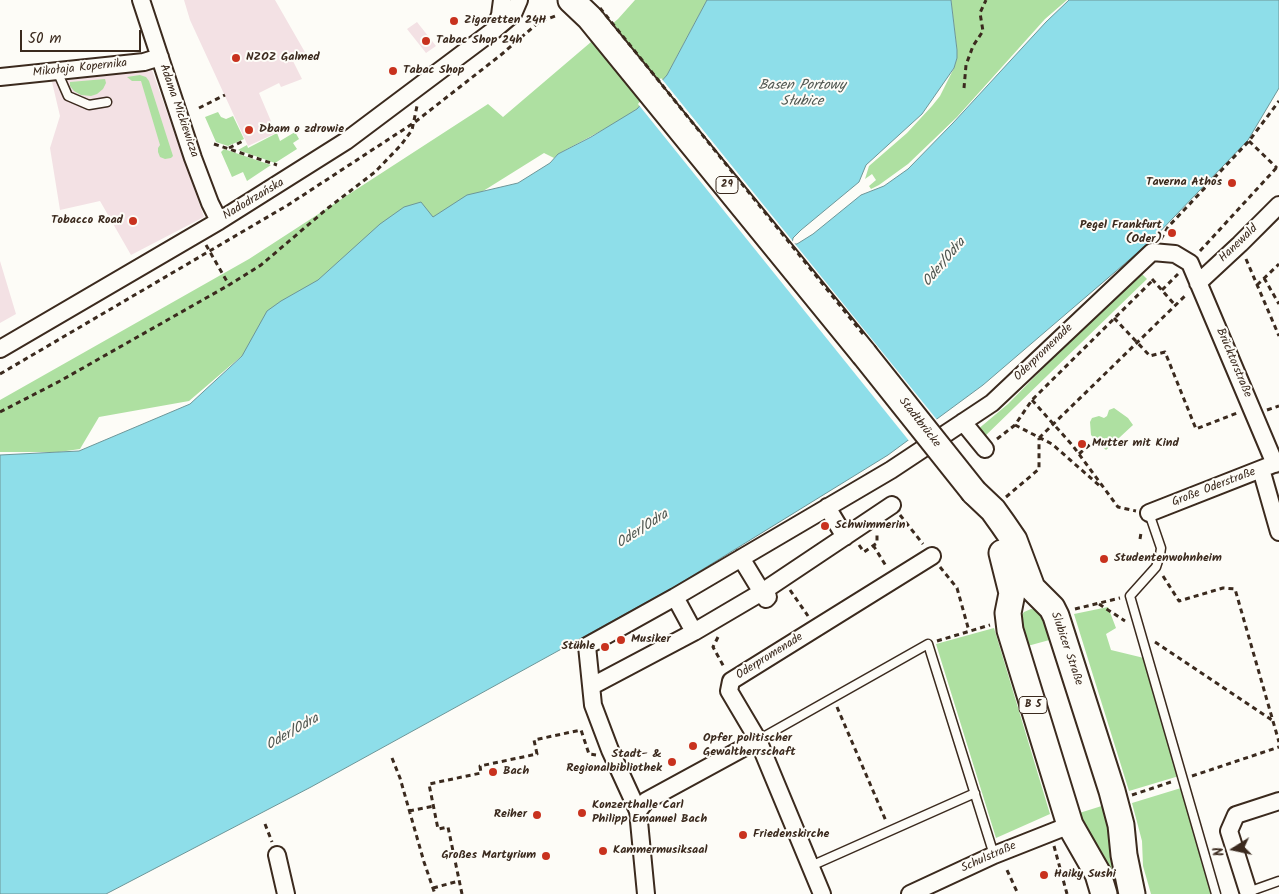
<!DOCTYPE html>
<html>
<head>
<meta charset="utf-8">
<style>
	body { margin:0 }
	#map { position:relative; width:1279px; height:894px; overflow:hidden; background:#fdfcf7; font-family:Kalam,sans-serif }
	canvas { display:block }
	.north { position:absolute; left:1209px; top:824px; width:50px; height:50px; -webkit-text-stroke:4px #fdfcf7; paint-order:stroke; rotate:260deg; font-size:14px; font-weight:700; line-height:20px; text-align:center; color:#3b2a1e }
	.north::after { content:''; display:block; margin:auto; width:18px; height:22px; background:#3b2a1e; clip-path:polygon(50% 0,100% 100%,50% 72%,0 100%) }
	.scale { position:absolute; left:20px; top:30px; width:121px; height:22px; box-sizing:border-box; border:2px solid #3b2a1e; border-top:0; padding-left:6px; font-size:15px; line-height:18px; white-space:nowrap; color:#3b2a1e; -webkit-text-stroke:4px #fdfcf7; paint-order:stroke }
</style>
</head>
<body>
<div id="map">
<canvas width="1279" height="894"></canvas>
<div class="north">N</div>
<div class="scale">50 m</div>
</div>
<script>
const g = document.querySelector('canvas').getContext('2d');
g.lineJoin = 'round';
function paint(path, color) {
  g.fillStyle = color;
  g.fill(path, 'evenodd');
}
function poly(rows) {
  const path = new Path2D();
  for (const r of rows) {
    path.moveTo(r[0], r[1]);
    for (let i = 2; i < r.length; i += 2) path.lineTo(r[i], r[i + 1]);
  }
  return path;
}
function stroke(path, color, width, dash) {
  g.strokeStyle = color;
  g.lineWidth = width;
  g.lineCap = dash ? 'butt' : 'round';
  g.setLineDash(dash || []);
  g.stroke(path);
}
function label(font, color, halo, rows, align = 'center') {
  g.font = font + ' Kalam,sans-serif';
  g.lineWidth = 4;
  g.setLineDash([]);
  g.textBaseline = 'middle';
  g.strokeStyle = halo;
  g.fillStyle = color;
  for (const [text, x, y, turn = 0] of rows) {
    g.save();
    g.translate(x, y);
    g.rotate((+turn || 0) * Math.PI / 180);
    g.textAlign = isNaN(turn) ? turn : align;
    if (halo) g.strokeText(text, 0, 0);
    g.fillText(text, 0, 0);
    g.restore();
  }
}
const built = poly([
	[184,0,275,0,306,54,293,61,302,79,281,87,279,83,259,93,276,133,248,146,190,20],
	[417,22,436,46,426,53,407,29],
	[152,70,204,217,131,255,100,201,60,210,50,148,60,116,52,82],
	[0,261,16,314,0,323]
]);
const green = poly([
	[635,0,707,0,667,75,637,109,621,120,558,154,554,158,544,153,480,193,272,330,189,401,99,417,80,449,59,452,0,452,0,400,249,259,488,104,503,117,618,19],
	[951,0,1067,0,1045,19,957,117,908,164,879,185,871,189,869,186,876,180,872,174,865,179,869,166,907,133,932,106,940,96,954,68,957,58,957,50],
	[140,75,146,77,149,81,173,156,171,158,165,159,160,157,158,152,158,148,160,145,141,81,132,81,127,77],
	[105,79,106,83,103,89,97,94,91,96,81,95,74,91,70,86,70,82],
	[218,112,221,117,226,119,233,116,244,139,228,146,216,142,205,117],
	[295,132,299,139,293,143,297,149,275,163,238,150,247,145,248,148,277,133,280,141],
	[224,149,271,165,247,181,243,172,232,177,221,152],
	[1139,271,1147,279,983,438,977,430,1008,404],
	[1114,408,1128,418,1133,425,1106,450,1091,435,1090,422,1092,418,1099,416,1104,418,1107,416,1109,410],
	[1108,607,1116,628,1106,634,1111,650,1144,658,1179,776,1129,791,1074,614],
	[1031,609,1039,610,1053,639,1024,647,1020,617,1024,612],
	[994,628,1050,814,996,838,936,644],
	[1181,788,1211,894,1151,894,1143,866,1142,841,1132,803],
	[1108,804,1124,894,1118,894,1073,815]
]);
const water = poly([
	[707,0,951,0,957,50,957,58,954,68,922,114,866,165,859,182,801,230,793,238,792,244,797,244,813,234,861,195,884,186,908,169,953,123,1046,22,1069,0,1279,0,1279,88,1248,140,1150,242,983,385,888,455,674,587,311,787,106,894,0,894,0,455,79,451,190,404,242,356,267,311,281,301,318,280,380,224,404,207,421,202,433,217,467,195,518,183,550,163,558,154,591,137,637,109,667,75,707,0]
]);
const pier = poly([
	[661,78,938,421,910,442,638,104]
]);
const path = poly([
	[964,88,966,65,973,46,983,31,980,13,986,0],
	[199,108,225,95],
	[1249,141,1277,168],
	[214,144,277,165],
	[229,148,245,140],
	[1161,239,1168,227,1249,141,1279,101],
	[206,245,229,285],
	[1200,251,1279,165],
	[1246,259,1279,336],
	[1264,278,1279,304],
	[1152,279,1175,305],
	[1257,285,1279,264],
	[1162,290,1178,274],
	[1114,318,1150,356,1165,352,1196,429,1237,413],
	[0,374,288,205,415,122,502,54,539,22,558,15],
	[1032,400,1073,446,1118,507,1136,511],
	[1267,410,1279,406],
	[0,412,60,381,229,285,261,265,328,208,375,172,401,145,412,130,417,106],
	[1015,425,1052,444,1101,487],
	[1039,438,1187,294],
	[997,439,1015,425,1032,400,1153,280],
	[1079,454,1095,440],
	[1006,497,1039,469,1039,438],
	[900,515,923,544],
	[1140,539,1141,533],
	[859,545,864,552,877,543,877,532],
	[873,545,886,566],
	[940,567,957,588,969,631],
	[1163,576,1179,601,1223,588,1235,589,1279,742],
	[790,590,808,616],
	[1099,604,1125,621],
	[1075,609,1120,598],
	[718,637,713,647,724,667],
	[937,641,990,625],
	[1155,642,1272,720],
	[837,707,886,821],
	[392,758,400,778,424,862,435,894],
	[1192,776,1279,747],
	[1132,795,1174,781],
	[409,811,434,806],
	[265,824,272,842],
	[1054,846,1067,894],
	[1007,870,1018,894],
	[433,888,459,881],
	[462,894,448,827,438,829,429,784,481,773,480,766,537,754,534,740,581,730,589,754,596,755]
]);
const lane = poly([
	[57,71,68,96,89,105,107,102],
	[1149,513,1161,548,1160,555,1156,567,1130,596,1216,894],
	[758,740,928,644,994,855],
	[811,866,975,793],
	[1248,892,1279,881]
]);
const street = poly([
	[141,0,193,158,210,203,219,221],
	[494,30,500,15,502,0],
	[0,77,144,62,160,57],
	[1198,283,1240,244,1279,205],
	[0,349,219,221,346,141,494,30,513,14,519,0],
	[963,422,985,449],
	[1261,469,1279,532],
	[827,507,845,537],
	[1149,513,1279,462],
	[741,558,766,599,768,597],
	[675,597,694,632],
	[592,686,694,632,762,592,892,505],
	[638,811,646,801,758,740],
	[277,855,286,894],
	[1248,891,1229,831,1236,815,1279,801],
	[646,894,638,811,610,750,593,705,587,646,675,597,891,470,992,403,1152,252,1175,254,1190,263,1275,464],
	[822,894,758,740,729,691,731,681,932,556],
	[910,894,994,855,1070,825]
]);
const primary = poly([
	[571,0,590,18,864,354],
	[974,492,993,510,1003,524,1014,540,1032,588,1052,608,1056,616,1112,791,1121,825,1124,855,1132,894],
	[1002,553,1012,593,1008,613,1010,630,1070,825,1098,874,1104,894]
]);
const pathBridge = poly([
	[600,8,863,334]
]);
const primaryBridge = poly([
	[864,354,974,492]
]);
const markers = [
	[454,21,5,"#c8321e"],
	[426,41,5,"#c8321e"],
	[236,58,5,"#c8321e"],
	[393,71,5,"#c8321e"],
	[249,130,5,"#c8321e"],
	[1232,183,5,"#c8321e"],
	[133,221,5,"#c8321e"],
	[1172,233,5,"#c8321e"],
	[1082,444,5,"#c8321e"],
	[825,526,5,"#c8321e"],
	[1104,559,5,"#c8321e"],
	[621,640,5,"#c8321e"],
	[605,647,5,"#c8321e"],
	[693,746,5,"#c8321e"],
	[672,762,5,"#c8321e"],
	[493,772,5,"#c8321e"],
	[582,813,5,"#c8321e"],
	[537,815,5,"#c8321e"],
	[743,835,5,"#c8321e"],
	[603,851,5,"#c8321e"],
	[546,856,5,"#c8321e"],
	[1044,875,5,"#c8321e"]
];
const shields = [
	[727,185,22],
	[1033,705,28]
];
const shieldNames = [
	["29",727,185],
	["B 5",1033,705]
];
const poiNames = [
	["Zigaretten 24H",464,21],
	["Tabac Shop 24h",436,41],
	["NZOZ Galmed",246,58],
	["Tabac Shop",403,71],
	["Dbam o zdrowie",259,130],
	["Taverna Athos",1222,183,"right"],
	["Tobacco Road",123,221,"right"],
	["Pegel Frankfurt",1162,226,"right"],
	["(Oder)",1162,240,"right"],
	["Mutter mit Kind",1092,444],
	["Schwimmerin",835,526],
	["Studentenwohnheim",1114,559],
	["Musiker",631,640],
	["Stühle",595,647,"right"],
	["Opfer politischer",703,739],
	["Gewaltherrschaft",703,753],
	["Stadt- &",662,755,"right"],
	["Regionalbibliothek",662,769,"right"],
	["Bach",503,772],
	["Konzerthalle Carl",592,806],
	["Philipp Emanuel Bach",592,820],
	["Reiher",527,815,"right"],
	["Friedenskirche",753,835],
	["Kammermusiksaal",613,851],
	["Großes Martyrium",536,856,"right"],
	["Haiky Sushi",1054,875]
];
const streetNames = [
	["Mikołaja Kopernika",80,69,-6],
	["Adama Mickiewicza",178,111,71],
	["Nadodrzańska",254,200,-31],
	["Hanewald",1239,244,-44],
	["Oderpromenade",1044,353,-44],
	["Brücktorstraße",1233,363,67],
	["Stadtbrücke",919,423,52],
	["Große Oderstraße",1214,488,-21],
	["Slubicer Straße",1066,649,71],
	["Oderpromenade",770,657,-32],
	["Schulstraße",989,858,-24]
];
const waterNames = [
	["Basen Portowy",802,87],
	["Słubice",802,103],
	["Oder/Odra",945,263,-50],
	["Oder/Odra",643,530,-33],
	["Oder/Odra",293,733,-30]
];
paint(built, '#f3e1e4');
paint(green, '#aee0a1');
paint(water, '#8edee9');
stroke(water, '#6d9698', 1);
paint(pier, '#fdfcf7');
stroke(lane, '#3b2a1e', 11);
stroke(street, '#3b2a1e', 20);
stroke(primary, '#3b2a1e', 29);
stroke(path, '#3b2a1e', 3, [5, 4]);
stroke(lane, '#fdfcf7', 8);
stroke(street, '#fdfcf7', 16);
stroke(primary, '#fdfcf7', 25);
stroke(primaryBridge, '#3b2a1e', 29, []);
stroke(pathBridge, '#3b2a1e', 3, [5, 4]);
stroke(primaryBridge, '#fdfcf7', 25);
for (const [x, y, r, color] of markers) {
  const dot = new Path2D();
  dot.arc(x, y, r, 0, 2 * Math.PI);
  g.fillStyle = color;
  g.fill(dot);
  stroke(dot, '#fdfcf7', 2);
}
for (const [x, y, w] of shields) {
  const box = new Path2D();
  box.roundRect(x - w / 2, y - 8.5, w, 17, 4);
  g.fillStyle = '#fdfcf7';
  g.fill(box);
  stroke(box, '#3b2a1e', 1);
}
label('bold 11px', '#3b2a1e', null, shieldNames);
label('bold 12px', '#3b2a1e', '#fdfcf7', poiNames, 'left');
label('12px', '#3b2a1e', '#fdfcf7', streetNames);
label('italic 14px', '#505751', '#fdfcf7', waterNames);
</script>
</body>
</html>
